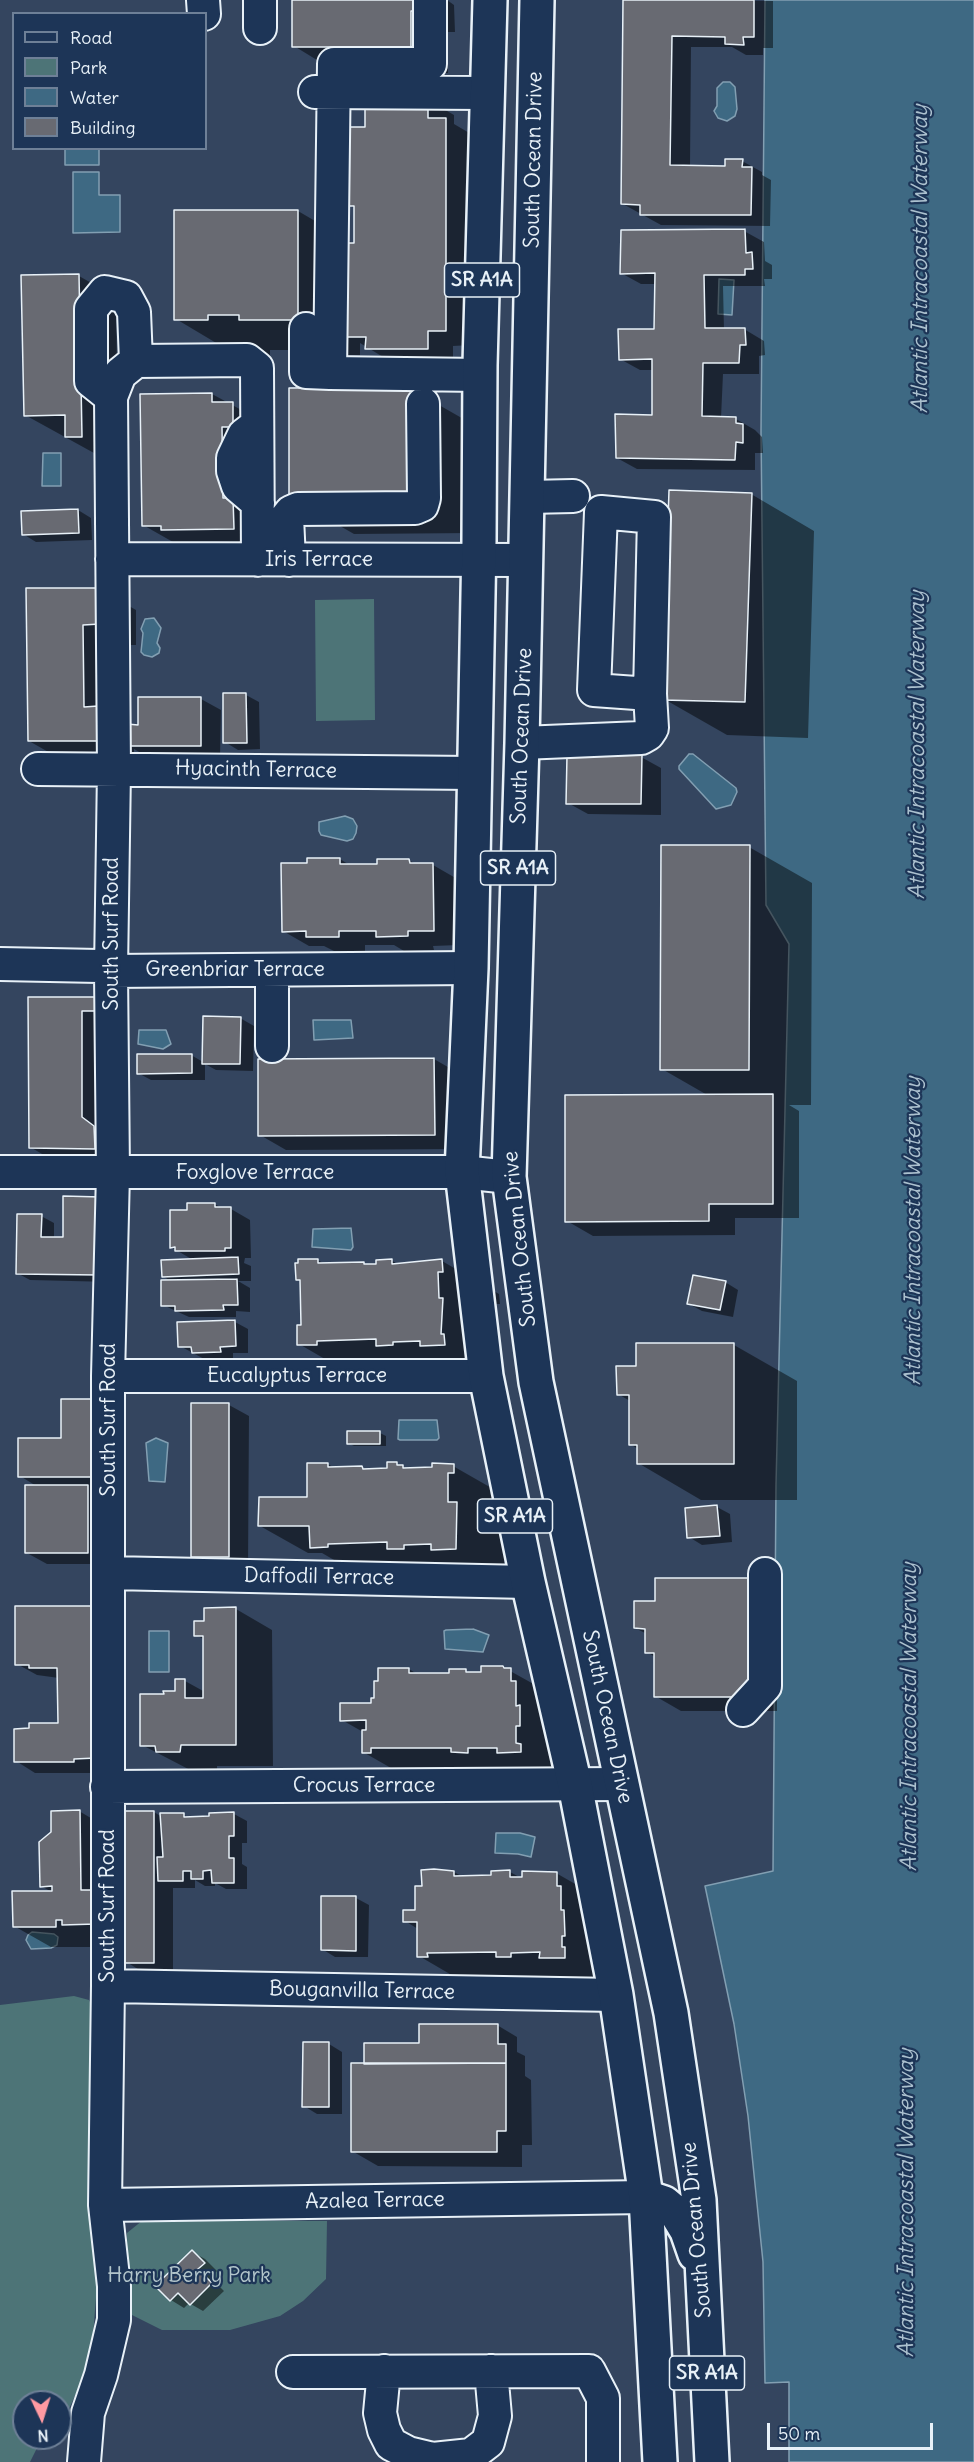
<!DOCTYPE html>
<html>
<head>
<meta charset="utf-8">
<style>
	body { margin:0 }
	#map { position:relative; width:974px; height:2462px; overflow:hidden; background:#34455f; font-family:Delius,sans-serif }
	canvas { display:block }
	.legend { position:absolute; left:12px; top:12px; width:195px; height:138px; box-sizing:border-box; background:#1d3557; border:2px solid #6e8097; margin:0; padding:8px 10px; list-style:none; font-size:18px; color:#e8f1f8 }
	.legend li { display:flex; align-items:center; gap:12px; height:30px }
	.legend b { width:30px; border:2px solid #6e8097 }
	.north { position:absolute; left:12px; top:2390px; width:60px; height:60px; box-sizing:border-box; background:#1d3557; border:2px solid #6e8097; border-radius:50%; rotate:176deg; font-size:16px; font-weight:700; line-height:24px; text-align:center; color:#e8f1f8 }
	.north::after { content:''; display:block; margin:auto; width:21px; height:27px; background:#ff9aa2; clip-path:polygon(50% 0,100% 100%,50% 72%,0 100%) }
	.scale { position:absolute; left:767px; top:2423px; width:166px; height:27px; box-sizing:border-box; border:3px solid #e8f1f8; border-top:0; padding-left:8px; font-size:18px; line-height:21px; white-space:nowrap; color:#e8f1f8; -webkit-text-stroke:4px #1d3557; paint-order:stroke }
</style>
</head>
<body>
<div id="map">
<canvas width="974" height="2462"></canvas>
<ul class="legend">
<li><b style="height:8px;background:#1d3557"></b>Road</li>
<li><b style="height:16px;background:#4d7477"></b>Park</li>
<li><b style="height:16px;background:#3e6983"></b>Water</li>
<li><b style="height:16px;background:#686a72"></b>Building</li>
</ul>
<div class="north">N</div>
<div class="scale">50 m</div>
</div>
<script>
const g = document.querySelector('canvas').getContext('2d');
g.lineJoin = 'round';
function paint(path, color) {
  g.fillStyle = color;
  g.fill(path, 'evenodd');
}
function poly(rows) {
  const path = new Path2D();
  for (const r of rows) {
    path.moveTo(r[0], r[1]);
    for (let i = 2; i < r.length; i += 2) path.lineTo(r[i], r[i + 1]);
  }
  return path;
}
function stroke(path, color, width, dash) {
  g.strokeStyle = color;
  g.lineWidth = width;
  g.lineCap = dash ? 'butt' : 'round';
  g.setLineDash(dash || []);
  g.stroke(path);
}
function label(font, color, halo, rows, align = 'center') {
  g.font = font + ' Delius,sans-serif';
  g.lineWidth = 4.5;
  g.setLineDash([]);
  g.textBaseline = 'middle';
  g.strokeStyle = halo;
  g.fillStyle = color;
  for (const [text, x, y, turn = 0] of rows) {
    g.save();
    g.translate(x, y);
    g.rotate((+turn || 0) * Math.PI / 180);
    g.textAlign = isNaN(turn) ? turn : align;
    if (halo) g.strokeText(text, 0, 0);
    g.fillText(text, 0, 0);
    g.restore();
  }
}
const green = poly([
	[374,599,375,720,316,721,315,600],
	[74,1996,89,2000,94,2011,90,2027,91,2125,89,2183,90,2226,99,2259,93,2336,84,2376,68,2411,60,2435,60,2402,24,2402,24,2438,59,2438,57,2445,38,2446,30,2462,0,2462,0,2005],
	[143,2220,327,2221,326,2279,303,2301,280,2316,230,2330,162,2330,128,2313,127,2233]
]);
const water = poly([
	[765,0,974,0,974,2462,789,2462,789,2382,765,2383,763,2262,748,2116,734,2024,705,1886,773,1871,776,1485,789,944,766,905,761,431,765,0],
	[723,82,730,82,735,87,737,109,735,116,727,121,718,118,714,111,717,106,717,88,723,82],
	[65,149,99,149,99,165,65,165,65,149],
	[73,172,99,172,99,195,120,195,120,232,73,233,73,172],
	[719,279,734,280,732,315,718,314,719,279],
	[43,453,61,453,61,486,42,486,43,453],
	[154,618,161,628,157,643,160,648,159,653,152,657,144,655,141,652,143,633,141,629,145,619,154,618],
	[689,754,693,754,736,788,737,792,731,805,716,809,679,769,679,766,689,754],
	[345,816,353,819,357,826,356,833,353,839,347,841,321,835,319,831,319,822,345,816],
	[313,1020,351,1020,353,1038,314,1040,313,1020],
	[139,1030,166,1030,171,1044,163,1049,138,1044,139,1030],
	[351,1228,353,1247,351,1250,312,1247,313,1229,351,1228],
	[399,1420,437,1420,439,1438,437,1440,400,1440,398,1439,399,1420],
	[156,1438,168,1443,165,1482,149,1481,146,1443,156,1438],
	[473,1629,489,1635,483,1652,445,1649,444,1631,446,1630,473,1629],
	[149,1631,169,1631,169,1672,149,1672,149,1631],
	[496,1833,520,1833,535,1837,531,1857,518,1854,495,1853,496,1833],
	[32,1932,54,1934,58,1937,57,1945,51,1948,31,1949,26,1940,28,1935,32,1932]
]);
const shadow = poly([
	[293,0,447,0,454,5,455,32,448,32,448,73,376,74,330,68,294,46],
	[625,0,773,1,773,48,763,48,763,55,746,55,732,47,691,47,690,167,726,168,742,161,762,172,762,175,771,180,770,226,661,225,623,204],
	[428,100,454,115,454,124,471,134,471,345,453,346,453,363,393,363,360,343,360,355,304,355,295,350,270,350,270,356,238,356,176,319,176,211,298,211,356,245,356,209,349,205,366,128],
	[744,231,764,242,765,261,772,265,772,279,764,279,765,286,723,286,724,330,744,329,764,341,765,355,759,356,759,374,723,374,721,418,736,419,755,430,762,437,763,453,755,453,755,470,637,469,617,458,654,417,654,370,640,370,620,359,655,330,657,284,641,284,621,273],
	[79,276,116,297,118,458,103,458,25,415],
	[411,389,474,425,475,533,354,534,291,498],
	[212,394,269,425,270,550,180,546,143,525],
	[751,494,814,531,808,738,727,735,664,699],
	[78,510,91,518,92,540,36,542,23,534],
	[99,589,136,610,136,645,120,645,129,726,140,726,140,698,201,699,221,710,220,757,148,757,134,749,134,761,66,762,29,741],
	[246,695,259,702,260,749,238,750,225,742],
	[641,757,661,768,661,815,588,814,568,803],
	[749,847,812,883,811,1105,789,1105,799,1111,799,1218,735,1218,735,1235,593,1236,567,1221,709,1096,662,1069],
	[340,859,351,866,378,865,409,860,417,865,433,865,459,880,459,945,433,946,434,950,404,951,394,945,365,945,365,951,334,951,324,946,309,946,283,931,308,864],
	[30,998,97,998,120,1163,56,1162,30,1147],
	[240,1018,254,1026,253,1071,216,1070,205,1064,205,1080,151,1080,138,1073,191,1055,203,1062],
	[434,1059,460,1074,460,1149,286,1150,260,1135],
	[215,1204,223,1209,231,1209,250,1220,251,1258,245,1258,244,1263,251,1266,251,1281,238,1281,250,1288,250,1312,236,1311,236,1317,189,1317,163,1305,172,1282,163,1276,193,1260,171,1247,188,1212],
	[41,1216,54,1223,54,1239,112,1282,30,1280,17,1273],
	[318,1260,326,1265,364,1263,368,1266,378,1265,391,1260,399,1265,442,1261,499,1294,500,1304,495,1304,496,1330,499,1333,498,1367,356,1377,299,1344,303,1326,301,1282,297,1279],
	[725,1282,738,1290,733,1317,702,1311,689,1304],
	[235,1322,248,1329,248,1353,233,1353,233,1359,206,1360,180,1346],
	[734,1345,797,1381,797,1500,701,1500,638,1463,638,1449,630,1444,630,1401,618,1394,637,1367],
	[229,1405,249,1416,248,1568,212,1568,192,1556],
	[348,1433,380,1433,386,1436,386,1446,354,1446,348,1443],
	[20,1439,117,1488,90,1488,107,1498,107,1564,47,1564,27,1553,38,1487,20,1476],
	[328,1464,336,1469,362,1468,366,1470,389,1469,396,1464,407,1469,453,1466,502,1494,496,1501,496,1526,505,1532,504,1576,360,1575,322,1553,308,1553,260,1526,309,1498],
	[717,1507,730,1514,732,1542,702,1545,689,1537],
	[777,1594,777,1711,681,1711,655,1696,655,1657,647,1652,647,1634,635,1628],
	[95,1608,93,1773,35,1773,16,1761,59,1725,59,1678,37,1675,17,1664],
	[236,1609,272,1630,273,1766,217,1766,217,1772,194,1772,142,1745,165,1695,176,1692,185,1681,205,1692,205,1640,196,1635,206,1622],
	[503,1667,573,1706,573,1715,579,1719,579,1741,582,1743,583,1781,426,1788,363,1752,363,1732,342,1720,372,1704,409,1669,417,1674,451,1674,450,1671,466,1671,472,1674,483,1674],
	[79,1811,116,1833,154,1812,162,1817,184,1815,190,1818,234,1814,247,1821,247,1843,242,1843,242,1864,247,1867,247,1889,226,1889,215,1883,215,1886,205,1886,195,1880,195,1888,173,1888,173,1973,144,1973,92,1940,92,1947,51,1947,14,1926,52,1892,41,1886],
	[454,1872,463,1877,493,1876,510,1872,521,1878,556,1873,605,1901,610,1975,589,1985,467,1984,419,1956,418,1929,405,1921,417,1911,423,1887],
	[356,1898,369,1905,368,1957,335,1957,322,1949],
	[497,2025,517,2037,517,2052,525,2056,525,2076,531,2080,532,2145,522,2145,522,2167,378,2166,352,2151,366,2065],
	[329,2044,342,2052,342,2114,317,2114,304,2106],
	[192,2252,205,2259,217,2271,210,2277,224,2291,203,2311,189,2303,184,2308,171,2300,157,2286]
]);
const building = poly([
	[292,0,418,0,418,11,411,11,411,53,338,54,338,47,292,47,292,0],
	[623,0,754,0,754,37,743,37,744,45,725,44,725,37,672,36,670,165,725,166,725,159,743,159,742,167,752,167,751,215,640,215,640,205,621,204,623,0],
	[365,99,428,99,428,118,446,118,446,331,428,331,428,349,365,349,366,337,347,337,347,243,354,243,354,206,347,206,348,127,365,127,365,99],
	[174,210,298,210,298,320,239,320,239,315,208,315,208,320,174,320,174,210],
	[745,229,746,253,752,252,753,269,745,269,745,275,704,275,705,328,745,328,746,345,740,345,739,363,703,363,702,416,736,417,736,423,743,424,743,443,736,442,735,460,616,458,615,414,652,415,652,359,619,360,618,329,654,329,655,273,620,274,621,230,745,229],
	[79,274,82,437,65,437,65,415,24,416,21,275,79,274],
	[412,387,412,498,289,499,289,388,412,387],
	[212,393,212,402,233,402,233,427,222,427,223,498,233,498,234,529,161,530,161,526,142,526,140,394,212,393],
	[669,490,752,493,745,702,662,700,669,490],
	[78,509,79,533,22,535,21,511,78,509],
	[26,588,100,588,100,624,83,625,84,707,98,706,98,741,28,741,26,588],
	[223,693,246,693,247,743,223,743,223,693],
	[138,697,201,697,201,746,127,746,127,724,138,725,138,697],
	[567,755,642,755,641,804,566,804,567,755],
	[661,845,750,845,749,1070,660,1070,661,845],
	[307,858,340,858,340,864,377,864,377,859,409,859,410,863,433,863,434,931,408,931,408,936,376,937,376,931,339,931,339,937,306,937,306,931,282,932,281,863,307,863,307,858],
	[28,997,97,997,98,1011,82,1011,82,1117,94,1126,95,1149,29,1148,28,997],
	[203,1016,241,1017,240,1064,202,1064,203,1016],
	[137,1054,192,1054,192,1073,137,1074,137,1054],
	[434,1058,435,1135,258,1136,258,1059,434,1058],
	[773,1094,773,1204,709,1204,709,1221,565,1222,565,1095,773,1094],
	[63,1196,101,1197,99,1275,16,1274,17,1214,42,1214,41,1237,63,1237,63,1196],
	[187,1203,215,1203,215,1207,231,1207,231,1248,225,1248,225,1251,175,1251,175,1247,170,1248,170,1210,187,1210,187,1203],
	[238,1257,239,1274,162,1277,161,1260,238,1257],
	[298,1259,318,1259,318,1263,364,1262,364,1264,376,1264,376,1260,392,1259,392,1264,442,1259,443,1272,438,1272,439,1298,443,1298,441,1334,444,1334,445,1345,420,1346,420,1341,393,1342,393,1345,376,1346,376,1339,317,1341,317,1345,297,1345,297,1325,301,1325,300,1280,296,1280,295,1263,298,1263,298,1259],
	[693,1275,726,1281,720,1310,687,1304,693,1275],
	[237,1279,238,1305,223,1305,224,1310,175,1311,175,1306,161,1306,161,1280,237,1279],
	[235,1320,236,1346,220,1347,221,1352,192,1353,191,1347,178,1347,177,1322,235,1320],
	[636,1343,734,1343,734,1464,637,1464,637,1445,629,1445,629,1395,617,1395,616,1366,636,1366,636,1343],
	[61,1399,98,1399,98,1477,18,1477,18,1438,61,1438,61,1399],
	[191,1403,229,1403,229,1557,191,1557,191,1403],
	[347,1431,380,1431,380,1444,347,1444,347,1431],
	[387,1462,397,1462,397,1465,403,1465,403,1468,432,1467,432,1463,454,1464,454,1473,448,1473,448,1502,457,1502,456,1549,431,1550,431,1544,404,1545,404,1549,387,1549,387,1542,328,1544,328,1547,310,1548,309,1526,258,1526,259,1497,307,1497,307,1463,328,1463,328,1467,362,1466,363,1469,387,1468,387,1462],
	[25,1485,88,1485,88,1553,25,1553,25,1485],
	[717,1505,720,1536,687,1538,685,1508,717,1505],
	[655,1578,752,1578,751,1697,654,1697,654,1653,645,1653,645,1629,634,1628,634,1601,655,1601,655,1578],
	[15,1606,95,1606,96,1758,74,1759,74,1762,14,1762,14,1729,29,1728,29,1723,58,1723,57,1668,29,1668,29,1665,15,1665,15,1606],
	[236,1607,236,1745,181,1745,180,1752,156,1752,155,1746,140,1746,140,1694,164,1694,163,1691,175,1691,175,1679,185,1679,185,1698,203,1698,203,1636,194,1636,194,1621,204,1621,204,1608,236,1607],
	[481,1666,503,1666,504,1668,511,1668,511,1681,516,1681,516,1706,520,1705,520,1726,516,1726,516,1743,521,1744,521,1752,497,1753,497,1748,468,1748,468,1753,451,1752,451,1748,371,1748,371,1753,362,1753,362,1730,366,1730,366,1720,340,1721,340,1703,371,1703,371,1698,374,1698,374,1681,378,1681,378,1668,409,1668,409,1673,449,1673,449,1669,466,1669,466,1672,481,1672,481,1666],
	[80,1810,81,1890,95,1890,96,1924,62,1925,62,1920,56,1920,56,1927,13,1927,12,1891,52,1891,52,1886,40,1887,39,1842,51,1832,51,1811,80,1810],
	[123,1811,154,1811,154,1963,123,1963,123,1811],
	[234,1812,234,1836,229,1836,229,1858,234,1858,234,1883,212,1883,211,1870,203,1871,203,1879,191,1879,191,1871,183,1871,183,1881,158,1881,157,1857,163,1857,160,1813,184,1813,184,1817,209,1816,209,1813,234,1812],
	[434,1869,454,1871,454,1876,491,1875,491,1871,510,1870,510,1877,522,1877,522,1871,557,1872,557,1886,561,1886,561,1910,564,1910,565,1936,562,1936,562,1947,565,1947,565,1958,539,1958,540,1952,511,1953,511,1957,496,1957,496,1952,427,1953,428,1957,417,1957,417,1922,403,1922,403,1910,415,1910,415,1886,422,1886,421,1870,434,1869],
	[321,1896,356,1896,356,1951,321,1950,321,1896],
	[419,2024,498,2024,498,2044,506,2044,506,2063,364,2064,364,2043,419,2043,419,2024],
	[303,2042,329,2042,329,2107,302,2107,303,2042],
	[351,2063,506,2063,506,2131,497,2131,497,2152,351,2152,351,2063],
	[192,2250,205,2263,198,2269,212,2283,190,2305,178,2293,170,2301,155,2286,192,2250]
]);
const minor = poly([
	[203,0,204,14],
	[260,0,260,28],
	[430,0,430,64,334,64,330,373,480,375],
	[315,92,487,93],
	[306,329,306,372,330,373],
	[111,397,91,381,91,309,105,292,126,297,134,312,136,361],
	[257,425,244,435,233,458,233,471,238,486,258,503],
	[528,497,573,496],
	[112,559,526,560],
	[289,560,287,517,291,512,298,509,415,508,422,505,424,498,423,404],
	[522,743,641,738,648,734,652,728,650,694,594,690,601,512,654,517,650,694],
	[38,769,475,773],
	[0,964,99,966,111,971,471,968],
	[272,1046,272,970],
	[0,1172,462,1172,509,1177],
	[108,1376,486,1376],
	[110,1573,528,1582],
	[743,1710,765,1686,765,1574],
	[107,1787,621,1784],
	[108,1986,616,1995],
	[105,2205,646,2197],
	[384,2371,380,2413,384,2430,391,2444,408,2453,433,2459,471,2455,488,2442,495,2416,491,2371],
	[293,2372,589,2371,603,2398,603,2462],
	[84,2462,88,2413,101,2375,114,2320,114,2286,105,2205,108,1986,108,1376,113,1173,111,971,114,769,111,397,120,374,136,361,247,360,257,368,258,560]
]);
const major = poly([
	[490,0,480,365,479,541,471,968,462,1172,486,1376,528,1582,575,1785,616,1995,646,2197,660,2462],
	[537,0,522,743,509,1177,536,1382,671,2013,699,2200,712,2462],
	[646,2197,664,2203,676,2213,687,2231,695,2254]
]);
const shields = [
	[482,280,75],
	[518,868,75],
	[515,1516,75],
	[707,2373,75]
];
const shieldNames = [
	["SR A1A",482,280],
	["SR A1A",518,868],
	["SR A1A",515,1516],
	["SR A1A",707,2373]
];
const streetNames = [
	["South Ocean Drive",534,160,-89],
	["Iris Terrace",319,560],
	["South Ocean Drive",522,736,-88],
	["Hyacinth Terrace",256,770,1],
	["South Surf Road",112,934,-90],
	["Greenbriar Terrace",235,970],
	["Foxglove Terrace",255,1173],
	["South Ocean Drive",520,1239,-96],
	["Eucalyptus Terrace",297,1376],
	["South Surf Road",109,1420,-90],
	["Daffodil Terrace",319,1577,1],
	["South Ocean Drive",607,1717,78],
	["Crocus Terrace",364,1786],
	["South Surf Road",108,1906,-90],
	["Bouganvilla Terrace",362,1991,1],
	["Azalea Terrace",375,2201,-1],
	["South Ocean Drive",697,2230,-95]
];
const parkNames = [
	["Harry Berry Park",189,2276]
];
const waterNames = [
	["Atlantic Intracoastal Waterway",921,259,-90],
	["Atlantic Intracoastal Waterway",918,745,-90],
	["Atlantic Intracoastal Waterway",914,1231,-90],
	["Atlantic Intracoastal Waterway",910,1717,-90],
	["Atlantic Intracoastal Waterway",907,2203,-90]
];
paint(green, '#4d7477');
paint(water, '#3e6983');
stroke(water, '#829fb2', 1.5);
paint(shadow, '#0007');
paint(building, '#686a72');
stroke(building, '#e8f1f8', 1.5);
stroke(minor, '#e8f1f8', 36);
stroke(major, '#e8f1f8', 38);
stroke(minor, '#1d3557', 32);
stroke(major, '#1d3557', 33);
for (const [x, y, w] of shields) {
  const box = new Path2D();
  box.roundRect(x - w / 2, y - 17, w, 34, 4.5);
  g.fillStyle = '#1d3557';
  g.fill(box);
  stroke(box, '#e8f1f8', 1.5);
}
label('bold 20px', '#e8f1f8', null, shieldNames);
label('21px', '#e8f1f8', '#1d3557', streetNames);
label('21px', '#b2c5cb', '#1d3557', parkNames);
label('italic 22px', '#acc1cf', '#1d3557', waterNames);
</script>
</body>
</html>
